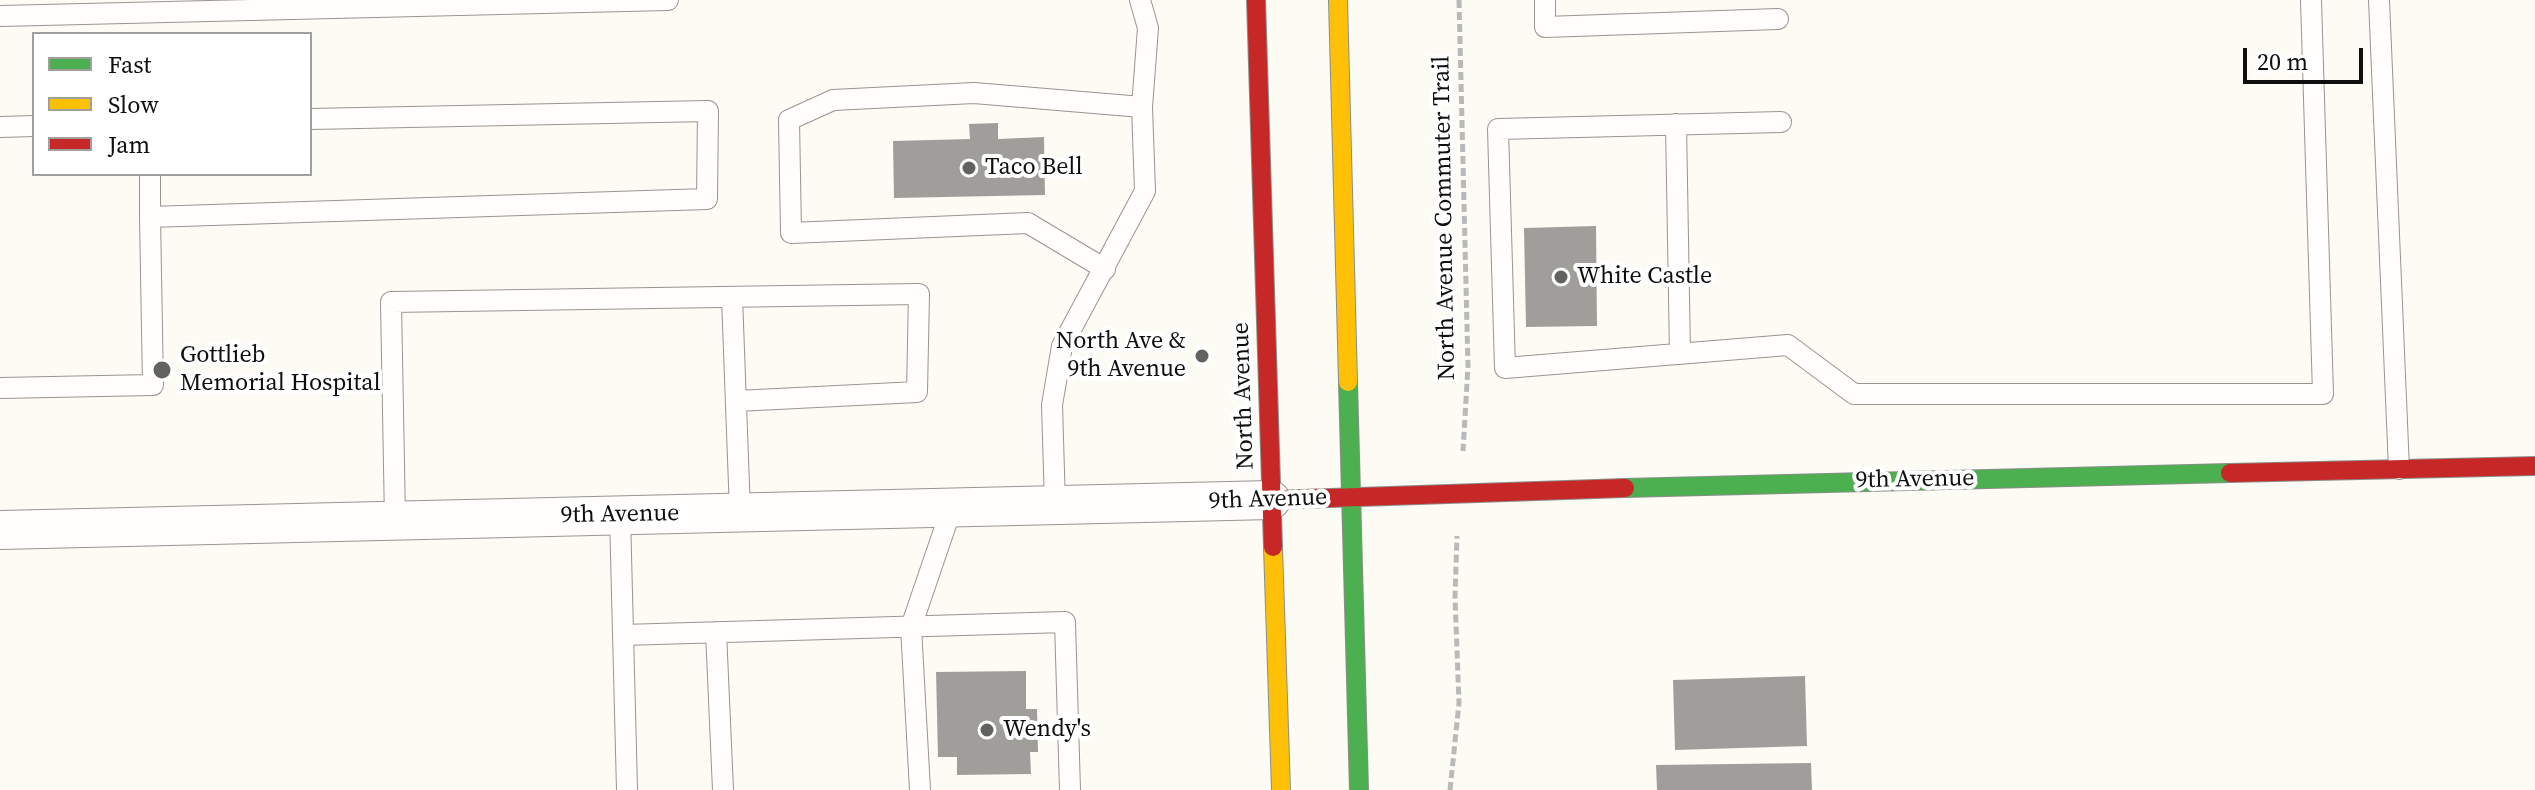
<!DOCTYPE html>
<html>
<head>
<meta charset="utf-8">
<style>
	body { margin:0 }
	#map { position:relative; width:2535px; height:790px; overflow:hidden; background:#fcfbf4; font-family:"Source Serif 4",serif }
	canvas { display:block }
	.legend { position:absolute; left:32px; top:32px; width:280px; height:144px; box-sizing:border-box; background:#fff; border:2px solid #9f9f9f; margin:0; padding:10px 14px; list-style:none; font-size:24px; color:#0f0f0f }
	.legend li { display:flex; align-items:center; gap:16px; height:40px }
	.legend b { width:40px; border:2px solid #9f9f9f }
	.scale { position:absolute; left:2243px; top:48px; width:120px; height:36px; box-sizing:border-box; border:4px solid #0f0f0f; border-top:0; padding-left:10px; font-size:24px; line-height:28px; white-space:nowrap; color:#0f0f0f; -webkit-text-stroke:6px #fff; paint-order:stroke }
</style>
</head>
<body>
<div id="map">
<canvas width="2535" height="790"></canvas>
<ul class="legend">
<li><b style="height:10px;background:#4caf50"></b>Fast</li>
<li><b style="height:10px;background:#ffc107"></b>Slow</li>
<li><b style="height:10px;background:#c62828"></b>Jam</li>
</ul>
<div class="scale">20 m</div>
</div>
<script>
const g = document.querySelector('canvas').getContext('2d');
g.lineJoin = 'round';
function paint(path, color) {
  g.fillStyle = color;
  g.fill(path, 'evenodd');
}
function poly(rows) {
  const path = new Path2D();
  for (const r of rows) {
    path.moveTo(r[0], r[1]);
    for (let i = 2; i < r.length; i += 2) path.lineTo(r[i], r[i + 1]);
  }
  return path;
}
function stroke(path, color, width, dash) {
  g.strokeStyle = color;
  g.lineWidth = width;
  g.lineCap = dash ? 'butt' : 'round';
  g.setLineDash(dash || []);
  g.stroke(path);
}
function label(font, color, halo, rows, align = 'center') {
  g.font = font + ' "Source Serif 4",serif';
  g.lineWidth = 8;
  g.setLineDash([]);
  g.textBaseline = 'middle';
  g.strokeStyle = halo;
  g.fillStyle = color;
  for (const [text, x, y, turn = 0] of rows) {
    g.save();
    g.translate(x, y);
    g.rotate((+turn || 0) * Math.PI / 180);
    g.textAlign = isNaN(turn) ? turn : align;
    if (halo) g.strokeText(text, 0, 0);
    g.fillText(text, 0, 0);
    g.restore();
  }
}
const building = poly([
	[998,123,998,139,1044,137,1045,195,894,198,893,141,970,139,969,124],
	[1596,226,1597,326,1526,327,1524,228],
	[1026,671,1026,709,1037,709,1038,752,1030,752,1031,774,957,775,957,757,938,757,936,672],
	[1805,676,1807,746,1675,750,1673,680],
	[1811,763,1812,790,1657,790,1656,765]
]);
const path = poly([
	[1459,0,1468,366,1463,451],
	[1450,790,1459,703,1455,597,1457,536]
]);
const lane = poly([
	[1545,0,1545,27,1778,19],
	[2379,0,2399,469],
	[0,16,668,0],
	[1781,122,1498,129,1505,368,1788,345,1854,394,2323,394,2311,0],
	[1676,124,1680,354],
	[0,127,34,126],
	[150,174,150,217,707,199,708,111,310,119],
	[1105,269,1028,223,791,233,789,120,833,100,974,93,1142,107],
	[732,297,740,512],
	[0,388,153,385,150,217],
	[1055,505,1052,405,1062,346,1145,191,1142,107,1148,28,1140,0],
	[620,515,627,790],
	[395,520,391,302,919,294,917,392,737,401],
	[716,632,723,790],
	[623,635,1065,622,1070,790],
	[920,790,911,627,952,507]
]);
const street = poly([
	[0,530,1271,500]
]);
const fast = poly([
	[1348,382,1359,790],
	[1625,488,2230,473]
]);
const slow = poly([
	[1338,0,1348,382],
	[1273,547,1281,790]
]);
const jam = poly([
	[1256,0,1273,547],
	[2230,473,2535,466],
	[1271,500,1625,488]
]);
const markers = [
	[969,168,8,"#62625f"],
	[1561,277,8,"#62625f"],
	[1202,356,8,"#62625f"],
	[162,370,10,"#62625f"],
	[987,730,8,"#62625f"]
];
const poiNames = [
	["Taco Bell",985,168],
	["White Castle",1577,277],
	["North Ave &",1186,342,"right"],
	["9th Avenue",1186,370,"right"],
	["Gottlieb",180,356],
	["Memorial Hospital",180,384],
	["Wendy's",1003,730]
];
const streetNames = [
	["North Avenue Commuter Trail",1445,218,-91],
	["North Avenue",1244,396,-92],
	["9th Avenue",1915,480,-1],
	["9th Avenue",1268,500,-2],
	["9th Avenue",620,515,-1]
];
paint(building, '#a09e9a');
stroke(lane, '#969592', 22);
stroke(street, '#969592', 40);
stroke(fast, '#8c8c89', 20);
stroke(slow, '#8c8c89', 20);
stroke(jam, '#8c8c89', 20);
stroke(path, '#b9b9b8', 5, [8, 4]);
stroke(lane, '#fffefd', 20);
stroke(street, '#fffefd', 38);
stroke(fast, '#4caf50', 18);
stroke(slow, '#ffc107', 18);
stroke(jam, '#c62828', 18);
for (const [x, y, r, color] of markers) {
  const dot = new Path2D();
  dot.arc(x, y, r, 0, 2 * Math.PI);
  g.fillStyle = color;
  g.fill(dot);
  stroke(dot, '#fff', 3);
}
label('24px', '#0f0f0f', '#fff', poiNames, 'left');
label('24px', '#0f0f0f', '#fff', streetNames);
</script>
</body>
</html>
